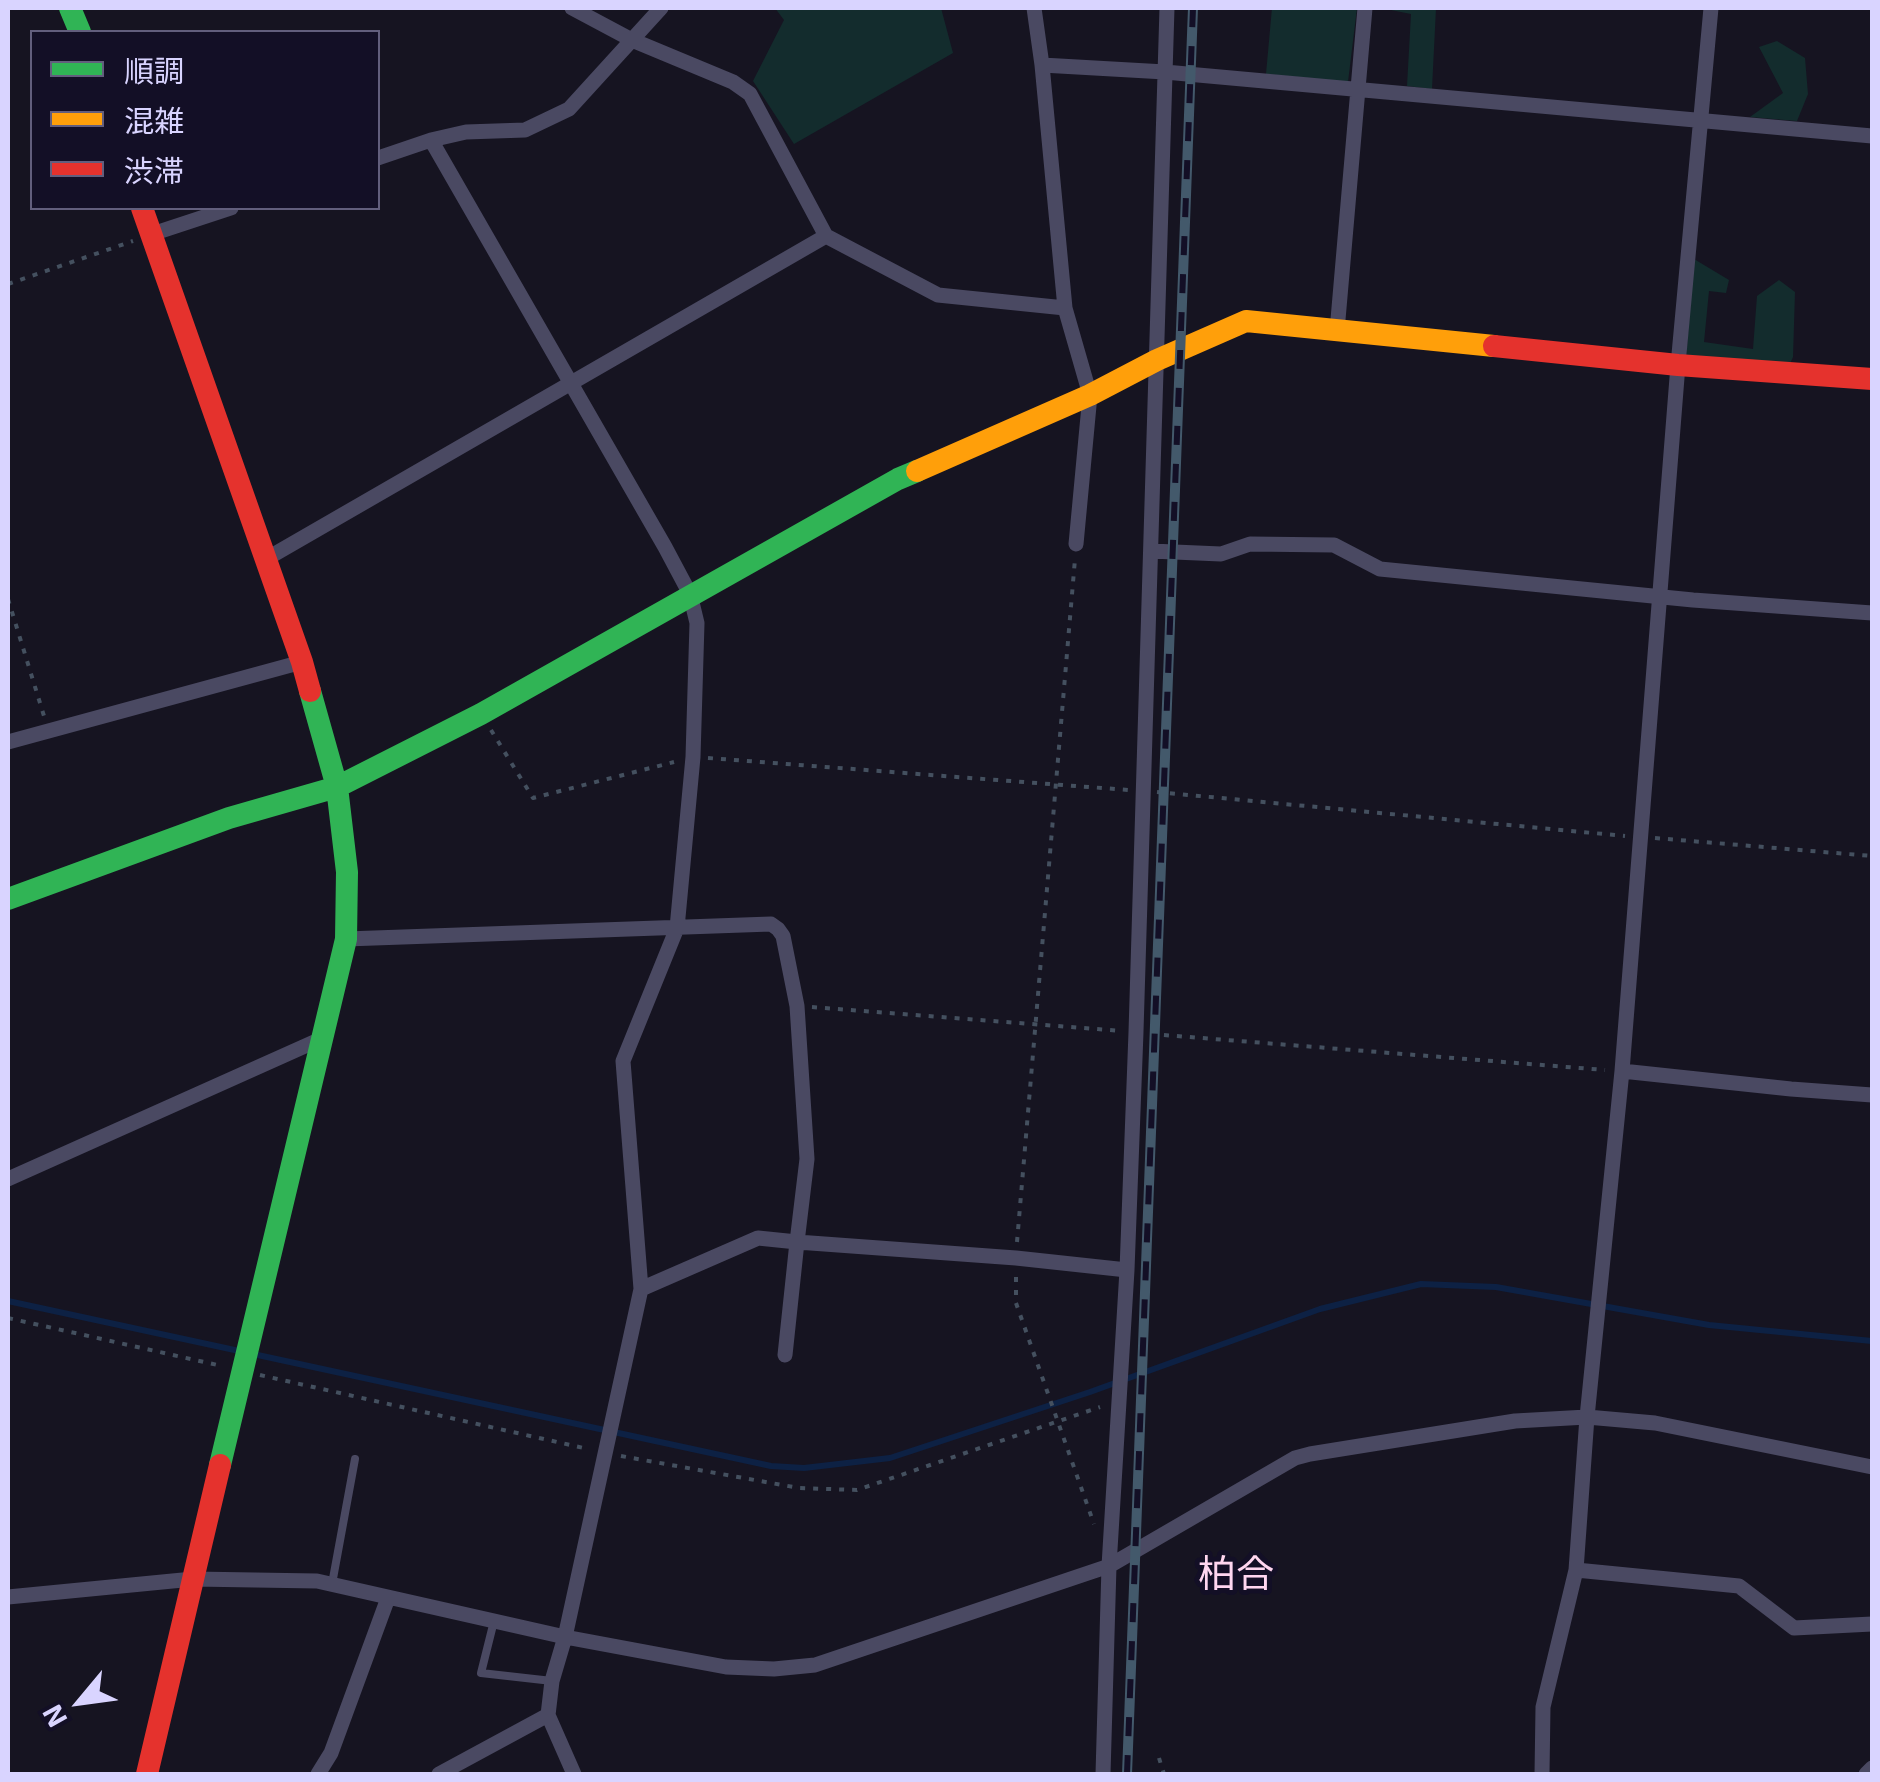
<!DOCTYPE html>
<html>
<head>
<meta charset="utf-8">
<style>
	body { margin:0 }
	#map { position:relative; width:1880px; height:1782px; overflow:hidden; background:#161421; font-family:"Exo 2","Noto Sans JP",sans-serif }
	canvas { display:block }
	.frame { position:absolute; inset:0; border:10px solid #d9d4ff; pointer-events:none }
	.legend { position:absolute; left:30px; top:30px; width:350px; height:180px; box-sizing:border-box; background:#130f26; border:2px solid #625e7d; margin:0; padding:12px 18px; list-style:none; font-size:30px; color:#d9d4ff }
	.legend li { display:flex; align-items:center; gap:20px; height:50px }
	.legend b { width:50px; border:2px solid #625e7d }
	.north { position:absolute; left:30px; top:1652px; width:100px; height:100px; -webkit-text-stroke:8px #130f26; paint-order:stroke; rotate:241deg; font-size:28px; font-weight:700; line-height:40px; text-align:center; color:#d9d4ff }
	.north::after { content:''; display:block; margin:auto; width:35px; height:45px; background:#d9d4ff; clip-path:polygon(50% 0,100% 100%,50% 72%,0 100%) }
</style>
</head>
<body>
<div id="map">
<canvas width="1880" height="1782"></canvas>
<div class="frame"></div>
<ul class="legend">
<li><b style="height:12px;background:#30b455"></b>順調</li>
<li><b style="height:12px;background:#ff9f0a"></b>混雑</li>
<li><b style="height:12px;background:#e5322d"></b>渋滞</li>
</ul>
<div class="north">N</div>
</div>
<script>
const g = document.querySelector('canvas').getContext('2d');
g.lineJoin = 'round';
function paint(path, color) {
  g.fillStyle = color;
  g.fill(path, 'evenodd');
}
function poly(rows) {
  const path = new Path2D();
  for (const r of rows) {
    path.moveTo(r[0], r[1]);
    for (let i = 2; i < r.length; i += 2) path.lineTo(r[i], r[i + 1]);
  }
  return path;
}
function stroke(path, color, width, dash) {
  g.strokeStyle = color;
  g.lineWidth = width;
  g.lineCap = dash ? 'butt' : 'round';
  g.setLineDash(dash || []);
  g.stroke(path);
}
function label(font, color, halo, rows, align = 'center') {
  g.font = font + ' "Exo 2","Noto Sans JP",sans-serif';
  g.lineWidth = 10;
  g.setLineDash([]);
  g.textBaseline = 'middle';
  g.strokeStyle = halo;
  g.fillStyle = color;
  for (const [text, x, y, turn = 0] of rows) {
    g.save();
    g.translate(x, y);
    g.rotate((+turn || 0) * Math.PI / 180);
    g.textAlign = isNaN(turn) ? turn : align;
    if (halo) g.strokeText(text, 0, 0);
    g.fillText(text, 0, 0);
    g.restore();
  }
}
const green = poly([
	[775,8,941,8,953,53,794,144,753,81,784,20],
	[1272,8,1357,8,1348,82,1266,74],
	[1381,8,1436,8,1432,89,1407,86,1411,14],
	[1777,41,1805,58,1808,94,1797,121,1750,117,1783,93,1759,47],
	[1694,259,1729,280,1726,293,1709,291,1704,342,1753,349,1757,296,1779,280,1795,292,1793,357,1788,368,1686,360]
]);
const stream = poly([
	[8,1301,771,1466,804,1468,890,1458,1090,1392,1320,1309,1421,1284,1496,1287,1709,1325,1872,1341]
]);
const path = poly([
	[8,284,133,241],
	[8,599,44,716],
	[491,730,533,798,674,762],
	[708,758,1128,790],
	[1157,792,1625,836],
	[1655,838,1872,856],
	[812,1007,1122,1031],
	[1151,1034,1605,1070],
	[1017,1242,1075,559],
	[1016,1277,1016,1303,1094,1524],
	[8,1318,222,1366],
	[260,1375,588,1449],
	[621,1456,799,1488,857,1490,1100,1407],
	[1159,1758,1164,1774]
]);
const lane = poly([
	[332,1584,355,1459],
	[494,1621,481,1673,552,1681]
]);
const street = poly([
	[572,8,632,40,733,82,750,94,826,236,938,295,1065,308],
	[1034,8,1042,65,1065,308,1090,395,1076,544],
	[1042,65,1165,72,1872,136],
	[431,140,665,547,690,594,697,623,693,757,677,928,623,1061,641,1289],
	[378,158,431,140,466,132,525,130,569,109,661,8],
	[152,234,231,208],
	[1337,331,1365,8],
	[1151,551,1221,554,1250,544,1334,545,1380,569,1693,600,1872,613],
	[266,559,826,236],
	[8,742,302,662],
	[346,939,771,924,778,929,783,936,797,1006,807,1159,797,1242,758,1238,641,1289,565,1637,552,1681,548,1715,574,1774],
	[1622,1071,1791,1089,1872,1095],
	[8,1179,323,1038],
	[785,1355,797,1242,1016,1258,1127,1270],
	[1576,1570,1739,1586,1794,1628,1872,1624],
	[8,1597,193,1579,317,1581,565,1637,726,1667,774,1669,815,1665,1109,1566,1295,1458,1310,1454,1515,1421,1587,1417,1655,1423,1872,1467],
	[318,1774,331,1753,388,1598],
	[439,1774,548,1715],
	[1103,1774,1109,1566,1127,1270,1136,1032,1167,8],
	[1542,1774,1543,1707,1576,1570,1587,1417,1622,1071,1678,365,1711,8],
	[1866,1774,1872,1768]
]);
const fast = poly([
	[70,8,80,32],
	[8,899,229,818,337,787,481,714,898,479,917,471],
	[220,1465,346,939,347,872,337,787,310,691]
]);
const slow = poly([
	[917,471,1090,395,1157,360,1246,321,1494,346]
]);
const jam = poly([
	[142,208,302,662,310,691],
	[1494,346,1678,365,1872,379],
	[147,1774,220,1465]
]);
const rail = poly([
	[1127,1774,1193,8]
]);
const quarterNames = [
	["柏合",1236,1574]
];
paint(green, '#132c2d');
stroke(stream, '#0d2144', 6);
stroke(path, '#44505f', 4, [5, 8]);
stroke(lane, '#4a4962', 8);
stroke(street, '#4a4962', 15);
stroke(fast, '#30b455', 22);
stroke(slow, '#ff9f0a', 22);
stroke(jam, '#e5322d', 22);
stroke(rail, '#43596b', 10);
stroke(rail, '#130f26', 6, [19]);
label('38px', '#ffd6f0', '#130f26', quarterNames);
</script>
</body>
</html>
